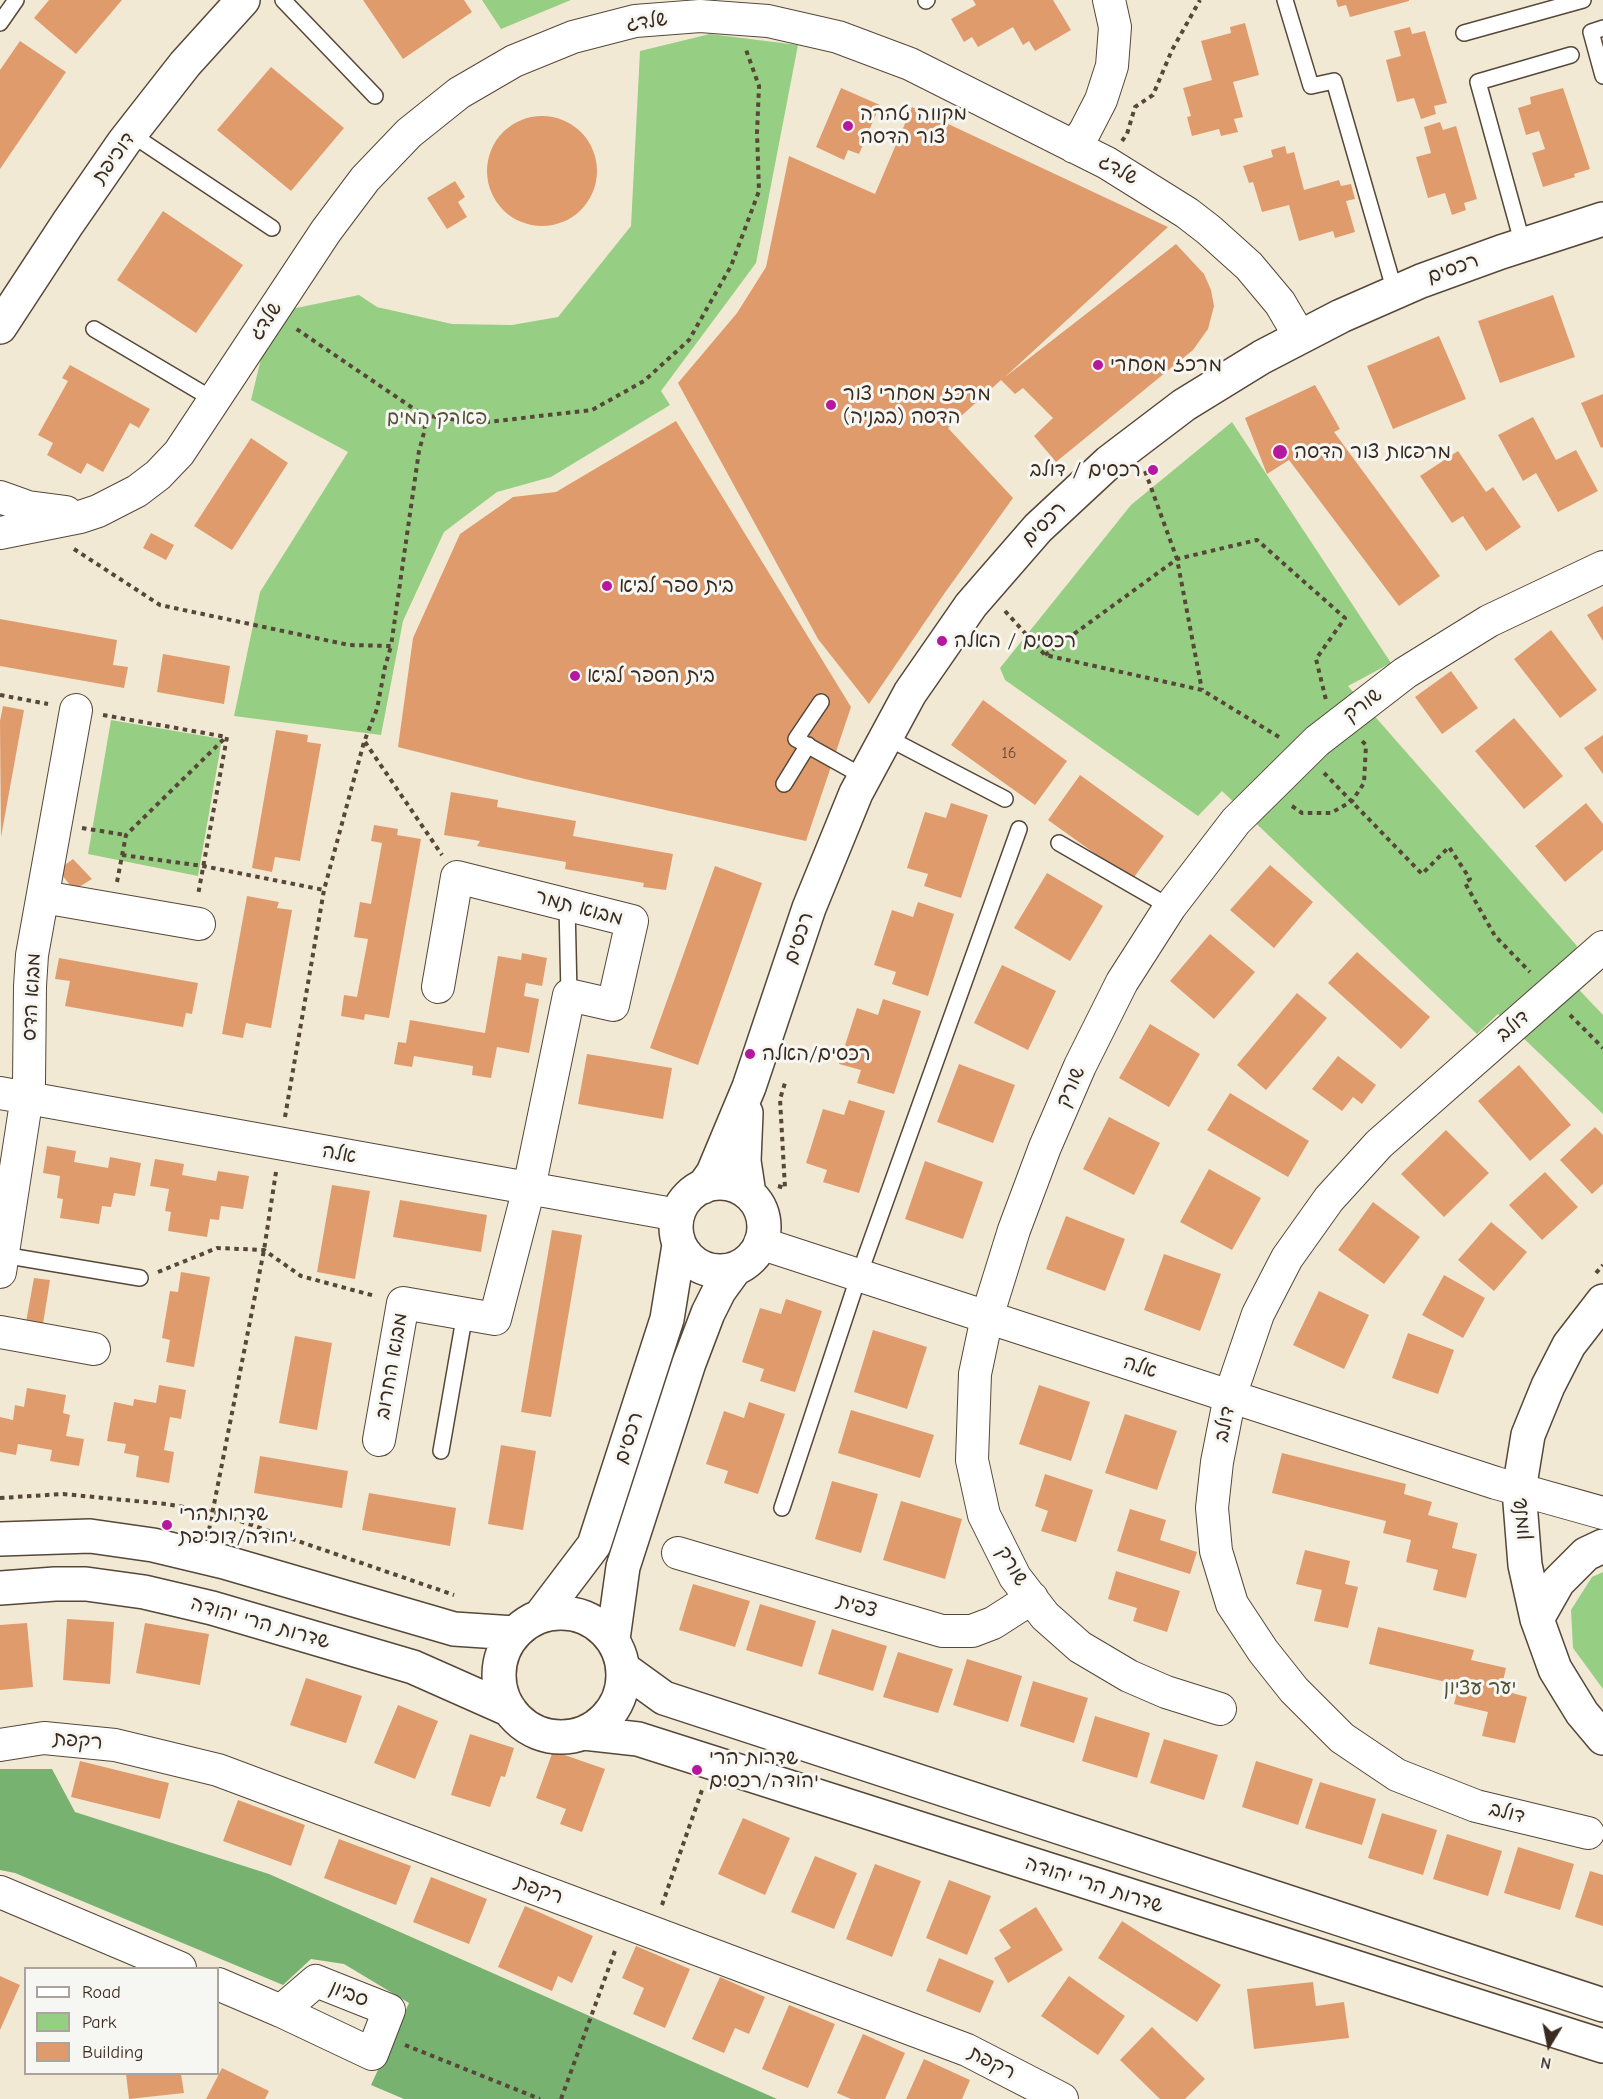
<!DOCTYPE html>
<html>
<head>
<meta charset="utf-8">
<style>
	body { margin:0 }
	#map { position:relative; width:1603px; height:2099px; overflow:hidden; background:#f2e9d5; font-family:"Comic Neue",sans-serif }
	canvas { display:block }
	.legend { position:absolute; left:24px; top:1967px; width:195px; height:108px; box-sizing:border-box; background:#f6f6f2; border:2px solid #aba49d; margin:0; padding:8px 10px; list-style:none; font-size:18px; color:#3b2a1e }
	.legend li { display:flex; align-items:center; gap:12px; height:30px }
	.legend b { width:30px; border:2px solid #aba49d }
	.north { position:absolute; left:1519px; top:2015px; width:60px; height:60px; -webkit-text-stroke:4px #f6f6f2; paint-order:stroke; rotate:190deg; font-size:16px; font-weight:700; line-height:24px; text-align:center; color:#3b2a1e }
	.north::after { content:''; display:block; margin:auto; width:21px; height:27px; background:#3b2a1e; clip-path:polygon(50% 0,100% 100%,50% 72%,0 100%) }
</style>
</head>
<body>
<div id="map">
<canvas width="1603" height="2099"></canvas>
<ul class="legend">
<li><b style="height:8px;background:#fff"></b>Road</li>
<li><b style="height:16px;background:#96cf83"></b>Park</li>
<li><b style="height:16px;background:#e09b6d"></b>Building</li>
</ul>
<div class="north">N</div>
</div>
<script>
const g = document.querySelector('canvas').getContext('2d');
g.lineJoin = 'round';
function paint(path, color) {
  g.fillStyle = color;
  g.fill(path, 'evenodd');
}
function poly(rows) {
  const path = new Path2D();
  for (const r of rows) {
    if (r.length === 3) {
      path.moveTo(r[0] + r[2], r[1]);
      path.arc(r[0], r[1], r[2], 0, 2 * Math.PI);
      continue;
    }
    path.moveTo(r[0], r[1]);
    for (let i = 2; i < r.length; i += 2) path.lineTo(r[i], r[i + 1]);
  }
  return path;
}
function stroke(path, color, width, dash) {
  g.strokeStyle = color;
  g.lineWidth = width;
  g.lineCap = dash ? 'butt' : 'round';
  g.setLineDash(dash || []);
  g.stroke(path);
}
function label(font, color, halo, rows, align = 'center') {
  g.font = font + ' "Comic Neue","Playpen Sans Hebrew",sans-serif';
  g.lineWidth = 6;
  g.setLineDash([]);
  g.textBaseline = 'middle';
  g.strokeStyle = halo;
  g.fillStyle = color;
  for (const [text, x, y, turn = 0] of rows) {
    g.save();
    g.translate(x, y);
    g.rotate((+turn || 0) * Math.PI / 180);
    g.textAlign = isNaN(turn) ? turn : align;
    if (halo) g.strokeText(text, 0, 0);
    g.fillText(text, 0, 0);
    g.restore();
  }
}
const green = poly([
	[482,0,571,0,501,29],
	[710,34,798,45,756,263,661,391,670,405,551,477,497,492,444,532,403,621,381,735,234,716,260,592,348,452,251,400,272,313,359,295,377,307,452,324,512,325,558,317,631,226,640,51],
	[1232,422,1391,663,1348,686,1577,946,1567,977,1603,1015,1603,1114,1498,1014,1477,1034,1222,791,1198,816,1005,680,1000,668,1131,505],
	[111,720,222,739,198,876,88,854],
	[1603,1572,1603,1689,1573,1648,1571,1610,1592,1577]
]);
const forest = poly([
	[0,1769,52,1769,75,1812,269,1874,777,2099,404,2099,371,2085,409,2003,344,1964,311,1959,283,1985,15,1873,0,1870]
]);
const building = poly([
	[49,0,122,0,76,54,34,18],
	[363,0,464,0,472,12,403,59],
	[973,0,1053,0,1071,30,1035,51,1029,41,1023,45,1013,27,978,47,972,37,964,42,951,19,976,5],
	[1336,0,1409,0,1409,1,1350,17,1346,5,1338,7],
	[1245,23,1259,75,1233,82,1243,117,1234,119,1238,132,1221,136,1219,129,1192,136,1187,117,1191,116,1183,88,1212,80,1201,41,1231,33,1230,27],
	[1410,27,1412,34,1425,31,1447,103,1434,106,1436,114,1421,119,1414,98,1397,102,1386,60,1401,56,1394,31],
	[20,41,66,72,0,169,0,70],
	[271,67,344,128,291,191,217,130],
	[841,88,880,105,859,154,848,150,844,160,816,147],
	[1563,88,1590,169,1574,174,1575,177,1543,187,1532,153,1545,149,1539,131,1526,135,1518,108,1531,104,1530,97],
	[912,107,1168,227,1005,377,1176,244,1204,274,1211,290,1214,306,1208,329,1193,350,1056,462,1034,436,1053,418,1023,388,1015,394,1001,380,948,428,1013,498,944,594,869,704,818,639,678,383,737,313,766,267,789,156,875,194],
	[542,171,55],
	[1440,122,1443,130,1456,126,1477,199,1464,203,1466,210,1452,215,1445,193,1428,198,1416,157,1431,153,1424,127],
	[1285,146,1287,154,1294,152,1304,190,1339,180,1341,186,1351,184,1355,199,1346,201,1355,232,1335,238,1333,231,1299,241,1289,205,1262,212,1253,182,1249,183,1243,166,1273,157,1271,150],
	[455,181,465,197,458,202,467,217,447,229,427,198],
	[163,211,243,265,196,333,117,280],
	[1553,295,1575,357,1500,383,1478,321],
	[1439,336,1466,399,1393,429,1367,366],
	[70,365,150,409,139,428,130,423,103,472,87,463,81,474,47,455,53,443,38,435,68,381,62,378],
	[1315,385,1340,429,1334,432,1440,576,1399,606,1289,460,1267,474,1245,418],
	[1603,394,1603,447,1601,448,1581,403],
	[1533,417,1556,460,1576,450,1598,491,1558,512,1536,473,1523,481,1498,435],
	[676,421,851,707,806,841,525,779,398,747,413,638,460,534,513,497,556,492],
	[251,438,288,463,232,550,194,526],
	[1458,451,1486,492,1493,487,1521,527,1486,551,1463,516,1452,523,1420,476],
	[151,533,174,545,166,560,143,548],
	[1603,606,1603,641,1587,615],
	[0,619,117,640,113,665,128,667,124,688,0,666],
	[1551,630,1597,690,1560,718,1514,659],
	[163,654,230,666,224,704,157,692],
	[1451,671,1478,708,1442,734,1415,697],
	[983,700,1067,761,1035,805,951,745],
	[3,706,24,710,1,837,0,721],
	[1514,718,1563,776,1524,809,1475,751],
	[276,730,308,735,307,742,321,744,300,861,275,857,272,872,252,868],
	[1603,735,1603,774,1584,748],
	[1080,775,1164,836,1132,880,1048,820],
	[451,792,498,800,497,807,576,821,573,836,673,854,666,890,643,887,644,883,565,869,566,862,477,846,480,841,444,835],
	[951,803,988,815,961,898,924,886,928,874,907,868,925,812,946,818],
	[1586,803,1603,824,1603,850,1565,882,1535,846],
	[374,825,398,829,397,835,421,839,389,1018,365,1014,364,1020,341,1016,344,995,357,997,368,939,354,937,360,902,371,904,382,843,371,841],
	[73,859,92,879,74,890,58,870],
	[1270,865,1313,902,1274,948,1230,910],
	[715,866,762,883,698,1065,650,1048],
	[1047,873,1103,906,1070,961,1014,928],
	[247,896,279,902,277,908,292,910,271,1028,246,1023,243,1038,222,1034],
	[918,902,954,914,928,996,892,984,896,972,874,965,892,910,913,917],
	[1210,934,1255,972,1214,1019,1170,981],
	[1357,952,1430,1017,1401,1049,1328,983],
	[522,953,547,958,542,986,526,983,524,996,539,999,529,1053,497,1047,491,1078,472,1075,473,1066,414,1056,412,1067,394,1064,398,1042,406,1043,410,1020,485,1033,498,956,521,960],
	[59,958,198,983,192,1014,186,1013,183,1027,65,1006,70,981,55,979],
	[1002,965,1056,991,1028,1050,974,1023],
	[1297,993,1327,1018,1266,1090,1237,1065],
	[883,999,921,1011,894,1094,857,1083,861,1070,839,1064,857,1008,878,1015],
	[1150,1024,1200,1054,1169,1107,1119,1078],
	[587,1054,672,1068,663,1119,578,1104],
	[1338,1056,1376,1085,1362,1104,1353,1097,1342,1111,1312,1089],
	[959,1064,1015,1085,993,1143,937,1122],
	[1519,1065,1571,1125,1530,1161,1478,1101],
	[1230,1093,1309,1141,1288,1177,1207,1130],
	[849,1100,885,1111,859,1193,823,1182,827,1170,806,1163,823,1109,844,1115],
	[1109,1117,1160,1143,1134,1195,1083,1169],
	[1595,1127,1603,1135,1603,1184,1592,1194,1560,1160],
	[1446,1130,1489,1173,1444,1217,1401,1174],
	[47,1146,76,1151,74,1162,108,1168,110,1157,141,1163,135,1196,114,1193,111,1207,102,1206,99,1224,60,1218,63,1199,57,1198,60,1176,43,1173],
	[155,1159,184,1164,182,1175,216,1181,218,1171,249,1176,243,1209,221,1206,219,1220,210,1219,207,1237,168,1231,171,1212,165,1211,169,1189,150,1186],
	[925,1161,983,1182,963,1239,905,1219],
	[1209,1169,1261,1198,1232,1250,1180,1222],
	[1545,1172,1578,1207,1542,1240,1509,1205],
	[332,1185,370,1191,355,1279,317,1272],
	[400,1200,487,1215,481,1252,393,1237],
	[1373,1202,1420,1237,1384,1284,1338,1250],
	[1066,1216,1125,1239,1105,1291,1046,1269],
	[1491,1222,1527,1252,1494,1291,1458,1260],
	[552,1230,582,1235,551,1417,521,1412],
	[1164,1254,1221,1274,1200,1331,1144,1310],
	[181,1272,210,1277,194,1367,166,1362,170,1340,162,1338,170,1291,178,1292],
	[1444,1275,1485,1298,1463,1338,1422,1315],
	[34,1278,50,1280,43,1324,26,1322],
	[1319,1291,1369,1315,1344,1369,1293,1345],
	[786,1299,822,1311,795,1392,760,1381,764,1369,742,1362,760,1308,781,1314],
	[873,1330,927,1347,907,1409,854,1392],
	[1408,1333,1454,1350,1438,1394,1392,1378],
	[295,1336,332,1343,317,1430,279,1423],
	[159,1385,186,1390,181,1419,170,1417,164,1450,174,1452,169,1483,136,1477,139,1456,124,1453,126,1444,107,1441,114,1402,133,1406,134,1399,156,1403],
	[1039,1385,1090,1402,1071,1461,1019,1444],
	[27,1388,66,1395,63,1413,70,1415,66,1436,84,1439,79,1466,50,1461,52,1450,18,1444,16,1455,0,1452,0,1417,13,1420,15,1405,24,1407],
	[749,1402,785,1414,758,1494,724,1483,728,1471,706,1464,724,1411,744,1418],
	[851,1410,934,1435,920,1478,838,1453],
	[1125,1414,1177,1431,1157,1490,1105,1473],
	[501,1445,536,1451,523,1530,488,1524],
	[1282,1453,1406,1484,1404,1494,1432,1502,1428,1515,1458,1523,1452,1548,1477,1554,1466,1598,1433,1590,1438,1570,1406,1562,1411,1540,1383,1533,1386,1521,1272,1493],
	[260,1456,348,1471,342,1508,254,1493],
	[1045,1474,1093,1490,1076,1542,1041,1531,1048,1511,1035,1506],
	[832,1481,878,1494,861,1553,815,1539],
	[369,1493,456,1508,450,1546,362,1530],
	[901,1501,962,1519,945,1579,883,1560],
	[1130,1509,1166,1520,1160,1540,1197,1552,1190,1574,1117,1551],
	[1305,1550,1350,1561,1345,1584,1358,1587,1348,1628,1314,1621,1322,1590,1296,1584],
	[1116,1571,1180,1591,1167,1632,1133,1621,1137,1608,1108,1599],
	[693,1584,750,1601,735,1647,679,1630],
	[760,1604,816,1621,802,1667,746,1650],
	[67,1619,114,1622,110,1684,63,1680],
	[27,1623,33,1687,0,1690,0,1625],
	[145,1623,209,1634,200,1685,136,1673],
	[1378,1627,1474,1650,1471,1660,1506,1668,1501,1690,1527,1697,1515,1743,1482,1736,1488,1712,1454,1704,1459,1685,1369,1664],
	[832,1629,887,1646,873,1691,818,1674],
	[898,1652,953,1669,938,1713,883,1697],
	[967,1659,1022,1676,1008,1722,953,1705],
	[306,1678,362,1696,346,1743,290,1725],
	[1033,1681,1088,1698,1074,1743,1020,1726],
	[398,1705,438,1721,415,1779,374,1763],
	[1095,1716,1150,1733,1137,1778,1082,1761],
	[470,1734,514,1748,505,1777,501,1776,490,1807,451,1795],
	[1164,1739,1218,1755,1204,1800,1150,1783],
	[553,1751,605,1769,582,1832,560,1824,566,1809,536,1798],
	[80,1761,169,1783,160,1819,71,1797],
	[1256,1761,1313,1779,1298,1825,1242,1807],
	[1320,1782,1376,1799,1362,1845,1305,1828],
	[238,1800,305,1825,291,1866,223,1841],
	[1382,1813,1437,1830,1423,1875,1368,1858],
	[743,1818,790,1838,765,1895,718,1874],
	[1447,1834,1502,1851,1488,1896,1433,1879],
	[339,1839,411,1866,396,1905,324,1878],
	[1518,1847,1574,1864,1560,1910,1504,1893],
	[815,1856,857,1873,834,1929,791,1912],
	[875,1864,921,1881,892,1957,846,1939],
	[1590,1871,1603,1875,1603,1926,1575,1917],
	[431,1877,487,1899,469,1944,413,1922],
	[949,1880,991,1896,967,1955,926,1938],
	[525,1906,593,1936,572,1983,558,1976,552,1991,498,1967],
	[1036,1907,1063,1950,1008,1983,994,1958,1011,1948,999,1930],
	[1122,1921,1221,1985,1197,2022,1098,1958],
	[636,1946,690,1969,665,2028,633,2014,644,1988,622,1978],
	[939,1958,994,1981,980,2013,926,1991],
	[0,1976,20,1985,0,2030],
	[1069,1976,1125,2016,1098,2055,1041,2016],
	[720,1977,765,1997,749,2034,735,2028,724,2053,692,2039],
	[1313,1982,1316,2006,1344,2002,1349,2038,1254,2049,1247,1989],
	[789,2005,835,2024,808,2088,762,2069],
	[1152,2027,1205,2079,1185,2099,1160,2099,1120,2060],
	[863,2034,905,2053,885,2099,851,2099,837,2093],
	[924,2059,970,2080,962,2099,906,2099],
	[222,2068,269,2091,265,2099,206,2099],
	[126,2074,181,2074,184,2093,129,2099]
]);
const path = poly([
	[1122,141,1127,134,1135,107,1153,95,1172,50,1200,0],
	[423,415,479,423,592,410,644,381,689,340,731,266,759,191,757,133,759,86,745,47],
	[1145,471,1177,559,1202,690],
	[74,549,160,605,349,645,391,646,419,451,425,429,423,415,295,328],
	[1005,611,1045,655,1202,690,1279,737],
	[1045,655,1177,559,1257,540,1345,618,1316,659,1326,700],
	[0,695,48,704],
	[103,715,227,737,198,895],
	[365,742,442,855],
	[1324,773,1422,874,1449,847,1470,879,1465,883,1495,936,1530,972],
	[1292,806,1302,813,1331,813,1352,801,1364,783,1366,745,1362,741],
	[82,828,126,835],
	[122,855,203,866,324,890],
	[117,882,126,835,226,737],
	[1570,1015,1603,1048],
	[285,1117,324,890,364,742,377,709,385,667,391,646],
	[778,1186,785,1188,780,1099,785,1083],
	[158,1272,217,1248,264,1250,301,1276,375,1296],
	[1596,1273,1603,1265],
	[0,1498,63,1494,166,1504,214,1512,454,1595],
	[209,1530,264,1250,276,1172],
	[662,1905,702,1790],
	[405,2045,540,2099],
	[561,2099,616,1948]
]);
const lane = poly([
	[283,0,375,96],
	[1285,0,1311,86,1334,81,1395,292],
	[926,1,927,0],
	[0,23,16,0],
	[1603,28,1591,32,1603,76],
	[1464,33,1583,0],
	[131,134,272,228],
	[1523,245,1478,82,1571,55],
	[94,329,214,400],
	[821,702,796,739,864,777],
	[886,737,1005,799],
	[784,784,808,745],
	[1059,843,1170,907],
	[567,904,569,995],
	[3,1255,140,1278],
	[441,1451,465,1313],
	[782,1508,859,1275,1019,829]
]);
const street = poly([
	[1074,147,1085,131,1101,100,1112,66,1115,27,1109,0],
	[0,497,28,507,66,512],
	[0,533,80,517,98,511,137,491,158,475,179,453,326,231,365,179,409,133,459,93,514,61,573,37,635,21,700,16,768,21,838,37,910,64,1107,163,1187,213,1209,230,1249,266,1280,303,1300,337],
	[43,897,199,924],
	[0,1093,678,1215],
	[760,1243,1496,1483,1603,1513],
	[0,1272,29,1083,30,986,32,955,76,710],
	[0,1332,94,1349],
	[379,1440,403,1303,495,1319,529,1188,569,995,613,1005,632,921,457,877,438,987],
	[678,1553,942,1631,972,1631,993,1623,1032,1598],
	[1220,1709,1166,1692,1129,1676,1080,1647,1045,1616,1015,1577,984,1515,972,1460,975,1374,987,1317,1014,1230,1045,1147,1080,1066,1122,982,1170,907,1236,821,1317,741,1405,673,1489,621,1603,567],
	[0,1745,44,1738,115,1745,218,1770,967,2050,1062,2099],
	[1588,1833,1476,1806,1397,1775,1342,1738,1294,1690,1263,1651,1232,1604,1216,1551,1212,1508,1217,1462,1230,1396,1258,1314,1287,1258,1329,1199,1379,1144,1603,947],
	[0,1892,180,1968],
	[218,1984,281,2011,372,2054,389,2010,316,1981,281,2011]
]);
const secondary = poly([
	[0,327,68,223,124,142,185,64,243,0],
	[746,1113,744,1161,749,1194],
	[720,1227,44],
	[703,1187,713,1173,749,1087,809,908,856,793,910,693,971,605,1038,528,1109,462,1184,405,1262,357,1341,316,1421,281,1501,252,1603,219],
	[1603,1301,1569,1345,1548,1386,1528,1435,1519,1490,1525,1565,1537,1619,1555,1669,1582,1713,1603,1738],
	[0,1539,90,1536,153,1545,224,1562,454,1629,514,1633],
	[0,1588,55,1584,86,1584,144,1592,212,1608,413,1667,510,1710],
	[561,1675,62],
	[541,1615,594,1545,667,1319,679,1245],
	[1537,1619,1558,1582,1586,1554,1603,1546],
	[613,1639,623,1567,689,1363,708,1313,719,1291,735,1269],
	[624,1669,664,1698,1603,2005],
	[584,1733,638,1739,1603,2046]
]);
const markers = [
	[848,126,6,"#b5179e"],
	[1098,365,6,"#b5179e"],
	[831,405,6,"#b5179e"],
	[1280,452,8,"#b5179e"],
	[1153,470,6,"#b5179e"],
	[607,586,6,"#b5179e"],
	[942,641,6,"#b5179e"],
	[575,676,6,"#b5179e"],
	[750,1054,6,"#b5179e"],
	[167,1525,6,"#b5179e"],
	[697,1770,6,"#b5179e"]
];
const numberNames = [
	["16",1009,753]
];
const streetNames = [
	["שלדג",647,22,-8],
	["דוכיפת",114,158,-54],
	["שלדג",1118,170,29],
	["רכסים",1453,269,-20],
	["שלדג",266,321,-56],
	["רכסים",1044,524,-45],
	["שורק",1363,705,-37],
	["מבוא תמר",579,908,15],
	["רכסים",799,938,-71],
	["מבוא הדס",32,997,-87],
	["דולב",1513,1026,-41],
	["שורק",1071,1087,-66],
	["אלה",339,1154,10],
	["מבוא החרוב",392,1366,-80],
	["אלה",1140,1367,18],
	["דולב",1225,1424,-79],
	["רכסים",629,1438,-72],
	["שלמון",1522,1519,-94],
	["שורק",1012,1566,60],
	["צפית",857,1606,16],
	["שדרות הרי יהודה",260,1623,16],
	["רקפת",78,1741,5],
	["דולב",1507,1813,14],
	["שדרות הרי יהודה",1094,1885,18],
	["רקפת",539,1890,20],
	["סביון",349,1994,22],
	["רקפת",992,2063,27]
];
const poiNames = [
	["מקווה טהרה",860,114],
	["צור הדסה",860,137],
	["מרכז מסחרי",1110,365],
	["מרכז מסחרי צור",843,394],
	["הדסה (בבניה)",843,417],
	["מרפאת צור הדסה",1294,452],
	["רכסים / דולב",1141,470,"right"],
	["בית ספר לביא",619,586],
	["רכסים / האלה",954,641],
	["בית הספר לביא",587,676],
	["רכסים/האלה",762,1054],
	["שדרות הרי",179,1514],
	["יהודה/דוכיפת",179,1537],
	["שדרות הרי",709,1758],
	["יהודה/רכסים",709,1781]
];
const parkNames = [
	["פארק המים",437,418],
	["יער עציון",1480,1688]
];
paint(green, '#96cf83');
paint(forest, '#78b271');
paint(building, '#e09b6d');
stroke(lane, '#564739', 18);
stroke(street, '#564739', 34);
stroke(secondary, '#564739', 36);
stroke(path, '#564739', 4, [4.5, 4.5]);
stroke(lane, '#fff', 15);
stroke(street, '#fff', 32);
stroke(secondary, '#fff', 33);
for (const [x, y, r, color] of markers) {
  const dot = new Path2D();
  dot.arc(x, y, r, 0, 2 * Math.PI);
  g.fillStyle = color;
  g.fill(dot);
  stroke(dot, '#f6f6f2', 2);
}
label('16px', '#644632', null, numberNames);
label('20px', '#3b2a1e', '#f6f6f2', streetNames);
label('20px', '#3b2a1e', '#f6f6f2', poiNames, 'left');
label('20px', '#525337', '#f6f6f2', parkNames);
</script>
</body>
</html>
